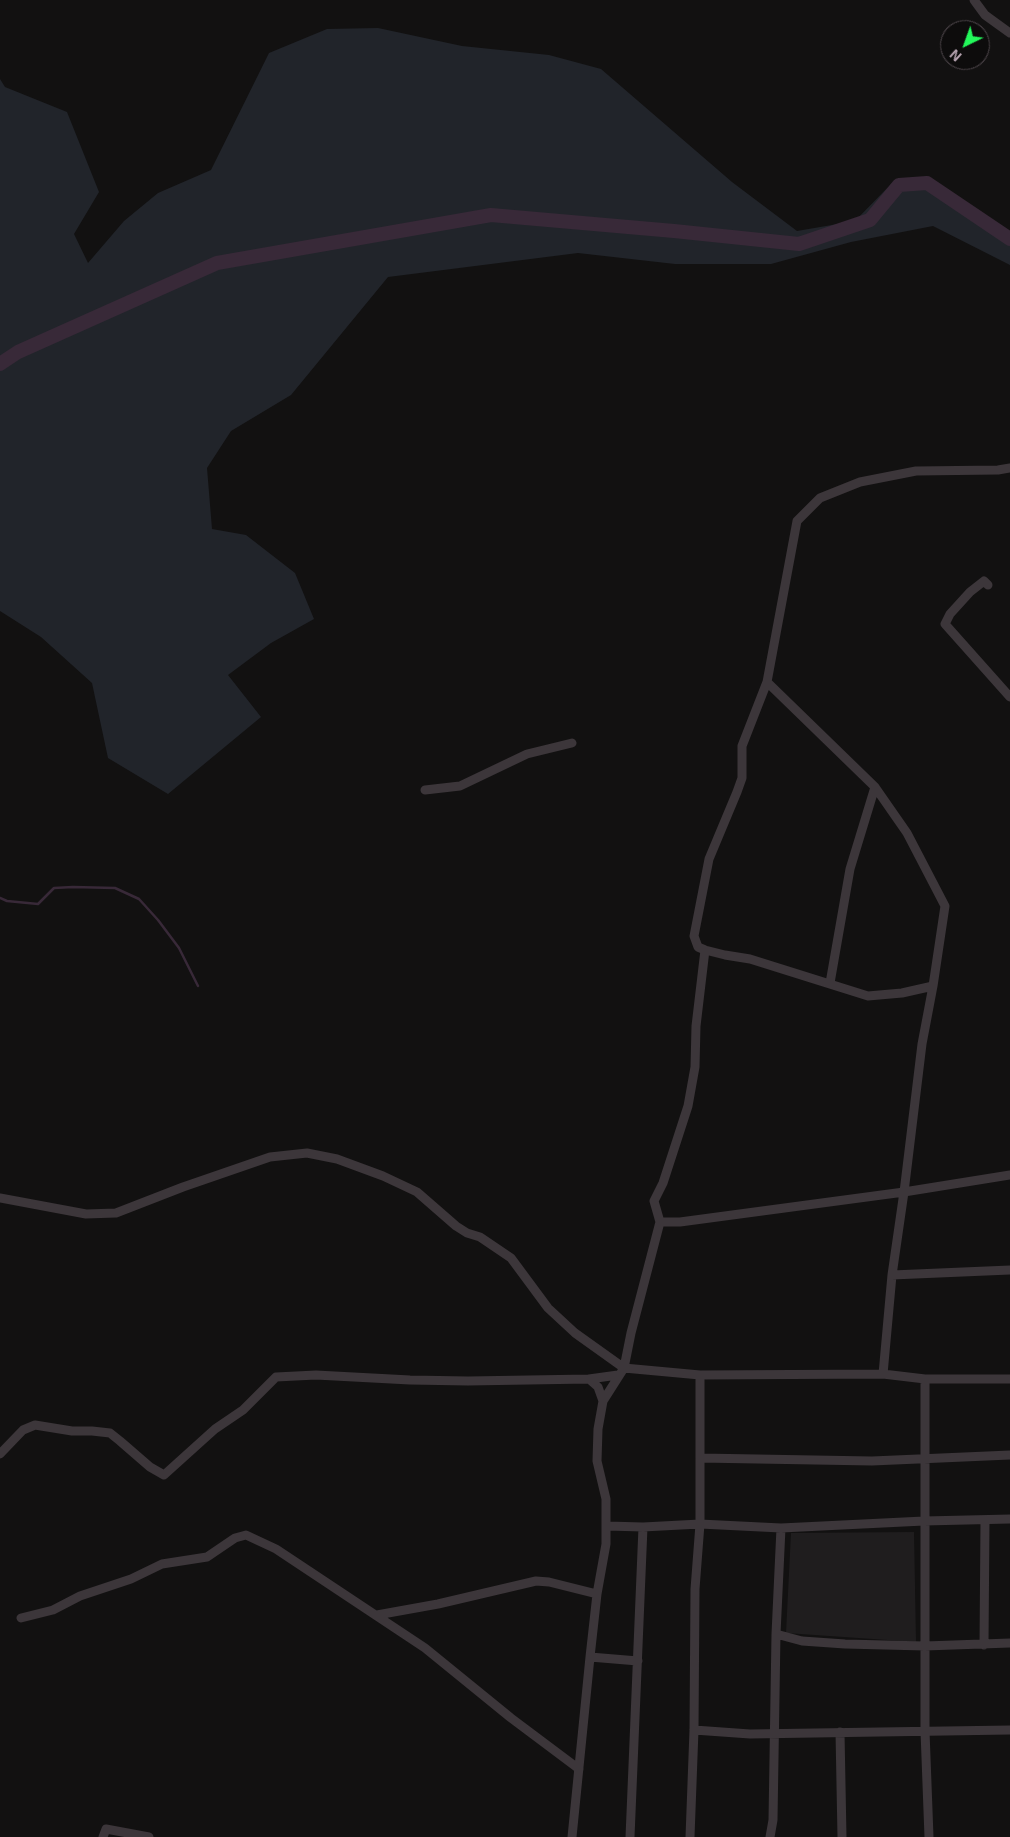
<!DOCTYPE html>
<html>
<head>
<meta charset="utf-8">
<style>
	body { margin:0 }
	#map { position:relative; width:1010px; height:1837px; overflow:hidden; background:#121111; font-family:"Exo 2",sans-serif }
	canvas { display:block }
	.north { position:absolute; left:940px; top:20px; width:50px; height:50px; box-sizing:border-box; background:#0d0c0c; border:1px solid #50484d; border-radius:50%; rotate:222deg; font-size:14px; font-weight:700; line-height:20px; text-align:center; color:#b4a1ae }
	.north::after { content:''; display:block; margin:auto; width:18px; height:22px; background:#23f85b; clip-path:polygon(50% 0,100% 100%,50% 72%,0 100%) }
</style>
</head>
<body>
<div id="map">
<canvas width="1010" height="1837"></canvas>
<div class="north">N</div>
</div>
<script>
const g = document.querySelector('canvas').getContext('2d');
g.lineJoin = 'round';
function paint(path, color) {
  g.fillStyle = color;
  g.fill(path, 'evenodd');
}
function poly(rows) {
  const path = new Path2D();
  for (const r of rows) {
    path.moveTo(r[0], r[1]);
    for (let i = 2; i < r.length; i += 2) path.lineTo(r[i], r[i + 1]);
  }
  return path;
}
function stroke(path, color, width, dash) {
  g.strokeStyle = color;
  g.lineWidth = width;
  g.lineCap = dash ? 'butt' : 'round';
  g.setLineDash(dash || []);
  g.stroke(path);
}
const built = poly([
	[914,1532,916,1642,786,1633,791,1533]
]);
const green = poly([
	[378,28,462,46,549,55,601,69,732,182,797,231,855,221,896,179,925,180,972,208,1010,234,1010,265,933,226,851,242,771,264,675,264,578,253,388,277,291,395,231,431,207,468,212,529,246,535,295,573,314,619,271,643,228,675,261,717,168,794,108,758,92,683,41,637,0,611,0,79,5,87,67,112,99,192,74,234,88,263,124,221,158,193,211,170,269,53,327,29]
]);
const stream = poly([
	[0,898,7,901,38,904,54,888,73,887,115,888,139,899,158,920,179,948,198,986]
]);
const river = poly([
	[0,364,18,352,217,263,491,215,674,231,799,244,870,220,899,185,927,183,1010,239]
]);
const street = poly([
	[974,0,985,15,1010,33],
	[988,585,984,581,970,592,950,614,945,624,1010,697],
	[767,682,875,787,907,833,945,906,933,986],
	[425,790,460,786,527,754,572,743],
	[830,983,850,869,875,787],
	[0,1198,86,1214,116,1213,183,1187,270,1157,307,1153,337,1159,383,1176,417,1192,456,1226,467,1233,480,1237,511,1258,548,1308,575,1333,624,1368,700,1375,883,1374,925,1379,1010,1379],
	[660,1222,680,1222,904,1192,1010,1175],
	[892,1275,1010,1270],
	[883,1374,892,1275,904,1192,922,1044,933,986,902,993,868,996,750,959,725,955,705,950,698,947,694,936,709,859,737,792,742,778,742,746,767,682,797,521,820,498,860,482,916,471,998,470,1010,468],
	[589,1379,618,1375],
	[925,1379,925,1731,929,1837],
	[0,1454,23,1430,35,1425,72,1431,92,1431,110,1433,120,1441,150,1467,164,1475,215,1429,243,1410,276,1377,316,1375,410,1380,468,1381,589,1379,598,1387,603,1401],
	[700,1458,872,1461,1010,1455],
	[607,1526,643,1527,700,1524,781,1528,924,1521,1010,1519],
	[377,1615,438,1604,536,1581,549,1582,597,1594],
	[21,1618,53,1610,80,1596,131,1579,162,1564,207,1557,235,1538,246,1535,276,1549,425,1648,511,1718,579,1769],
	[776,1634,802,1641,845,1644,925,1646,1010,1643],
	[984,1645,985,1520],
	[590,1657,638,1661],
	[694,1730,750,1734,1010,1730],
	[840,1732,842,1837],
	[103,1837,106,1829,149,1837],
	[572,1837,590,1657,597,1594,606,1544,606,1499,597,1461,598,1429,603,1401,624,1368,631,1333,660,1222,654,1201,663,1183,688,1106,695,1067,696,1026,705,950],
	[630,1837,643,1527],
	[690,1837,694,1730,695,1589,700,1524,700,1375],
	[770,1837,773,1820,776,1634,781,1528]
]);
paint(built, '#1f1d1e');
paint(green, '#21242a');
stroke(stream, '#382938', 2.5);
stroke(river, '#382938', 14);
stroke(street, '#3c363a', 9);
</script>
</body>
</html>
